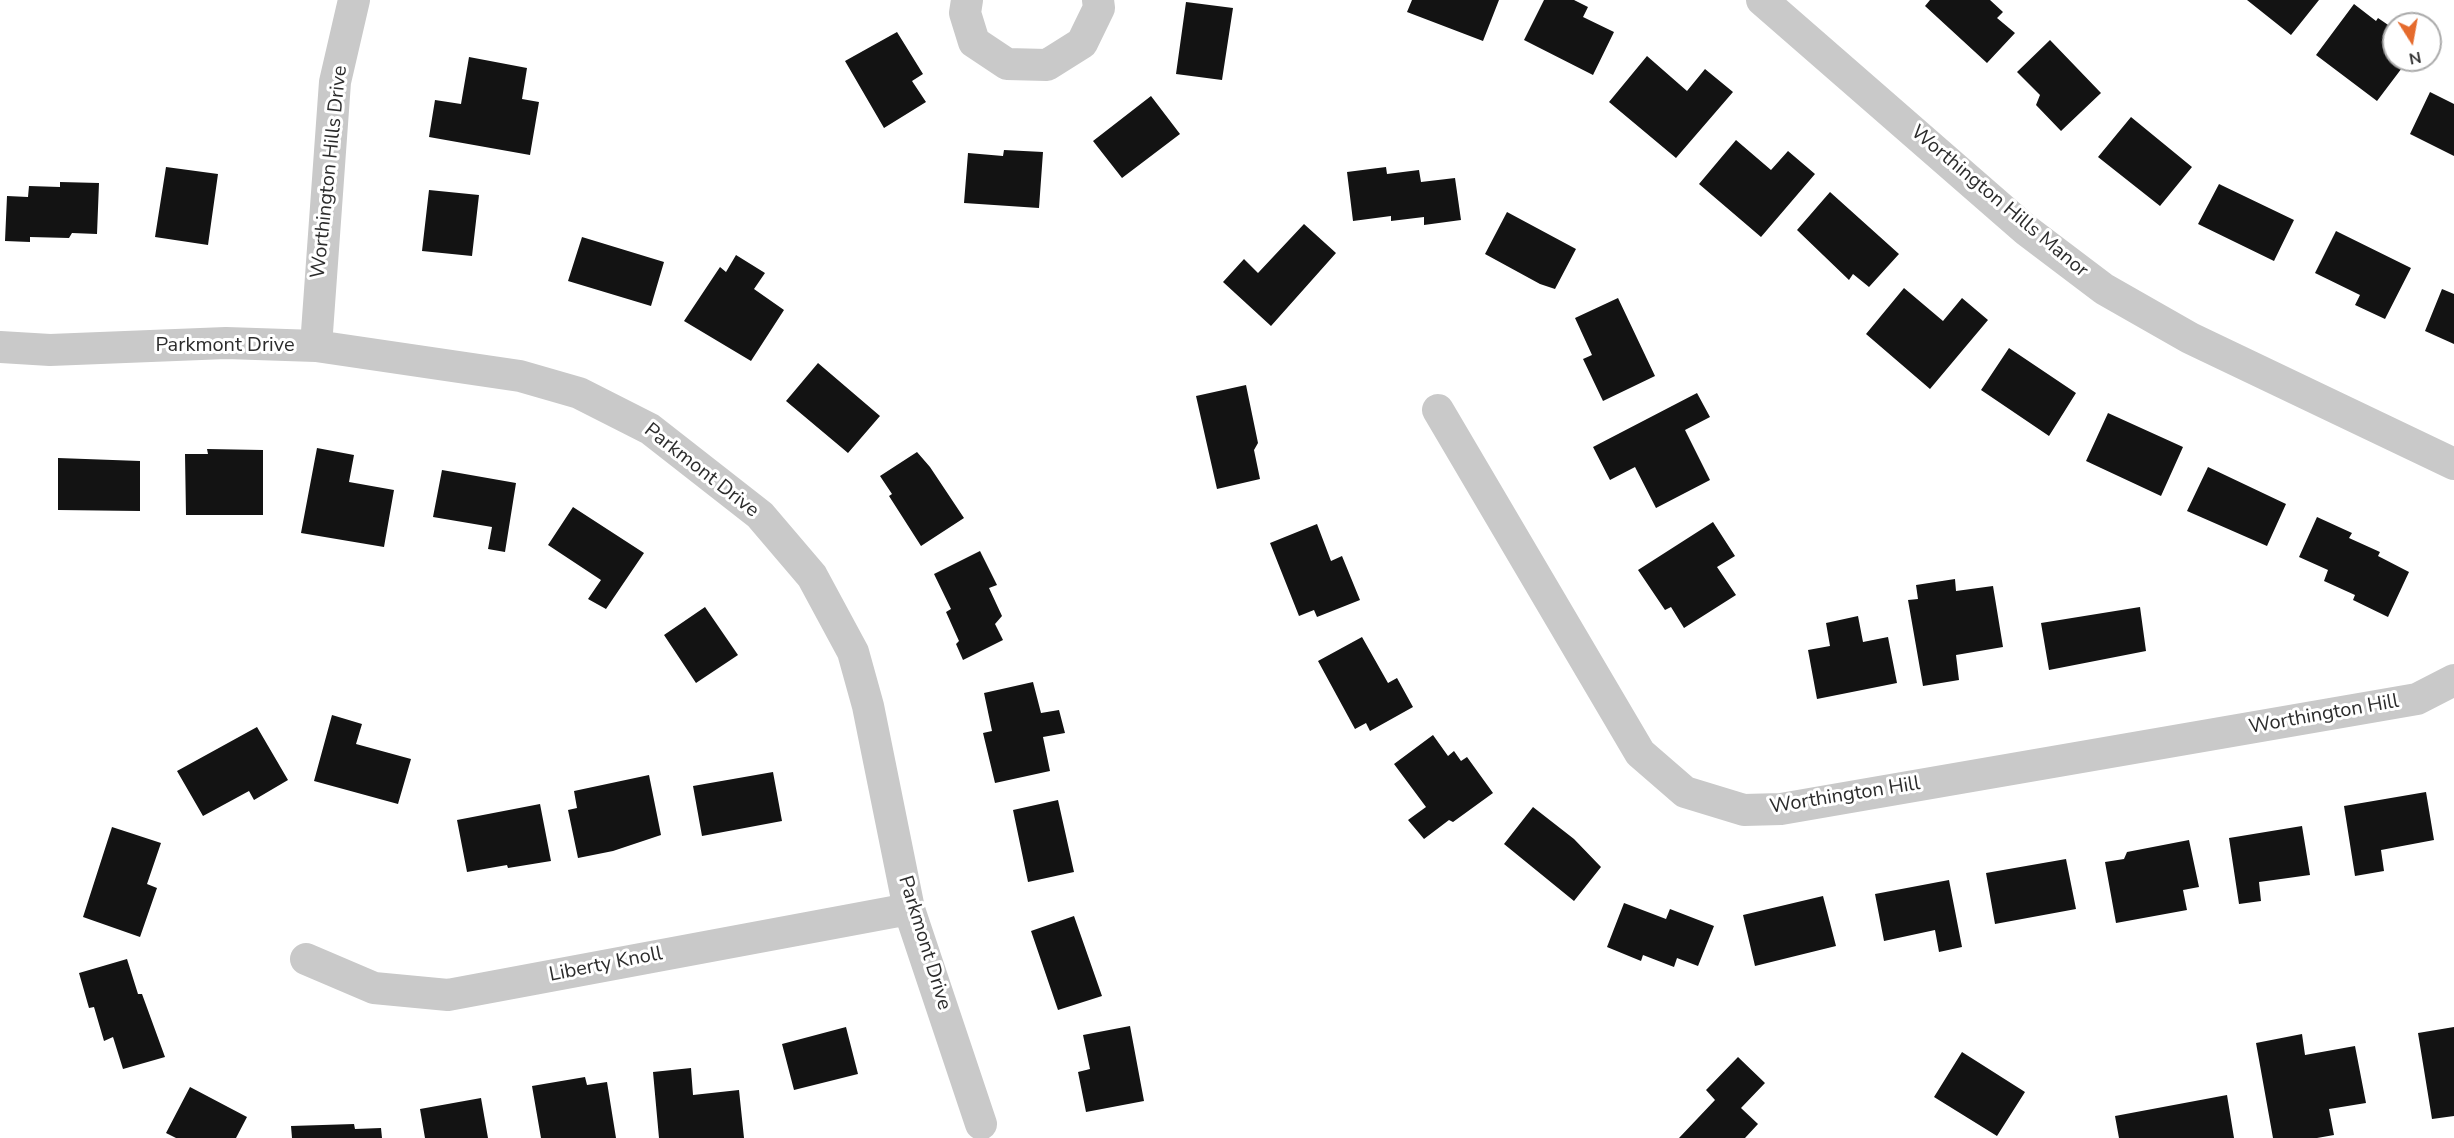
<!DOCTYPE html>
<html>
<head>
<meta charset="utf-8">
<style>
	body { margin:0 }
	#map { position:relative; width:2454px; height:1138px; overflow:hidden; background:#fff; font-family:"Nunito Sans",sans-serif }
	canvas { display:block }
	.north { position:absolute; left:2382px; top:12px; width:60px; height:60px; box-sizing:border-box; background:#fff; border:2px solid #ababab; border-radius:50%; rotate:169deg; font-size:16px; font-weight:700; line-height:24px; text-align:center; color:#2c2c2c }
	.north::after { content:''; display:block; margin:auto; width:21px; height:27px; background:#e56b2d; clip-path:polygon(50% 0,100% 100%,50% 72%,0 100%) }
</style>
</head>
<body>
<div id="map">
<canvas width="2454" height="1138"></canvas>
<div class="north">N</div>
</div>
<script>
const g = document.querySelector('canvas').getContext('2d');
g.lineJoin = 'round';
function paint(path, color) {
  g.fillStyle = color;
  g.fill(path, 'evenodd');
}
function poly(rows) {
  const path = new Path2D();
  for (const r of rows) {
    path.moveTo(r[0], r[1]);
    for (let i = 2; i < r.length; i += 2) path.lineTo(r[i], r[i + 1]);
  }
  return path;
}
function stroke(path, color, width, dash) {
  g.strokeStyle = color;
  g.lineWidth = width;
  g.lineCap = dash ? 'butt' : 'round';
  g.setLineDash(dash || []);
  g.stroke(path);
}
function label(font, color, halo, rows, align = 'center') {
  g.font = font + ' "Nunito Sans",sans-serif';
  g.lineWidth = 6;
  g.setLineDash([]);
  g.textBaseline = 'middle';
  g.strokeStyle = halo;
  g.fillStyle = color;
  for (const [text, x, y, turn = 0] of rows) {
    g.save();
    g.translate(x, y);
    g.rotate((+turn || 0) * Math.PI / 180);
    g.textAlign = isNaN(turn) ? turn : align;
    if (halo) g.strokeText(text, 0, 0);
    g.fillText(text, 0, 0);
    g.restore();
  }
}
const building = poly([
	[1412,0,1499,0,1483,41,1407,12],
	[1544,0,1574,0,1588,7,1583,17,1614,32,1593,75,1524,40],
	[1930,0,1990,0,2003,12,1997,18,2015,33,1987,63,1925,6],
	[2247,0,2319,0,2291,35],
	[1186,2,1233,8,1222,80,1176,74],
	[2354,4,2376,21,2378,18,2394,29,2394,60,2408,60,2377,101,2316,55],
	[897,32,923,74,912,81,926,102,884,128,845,61],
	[2050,40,2101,93,2061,131,2036,105,2040,95,2017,72],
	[1647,56,1687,91,1705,69,1733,92,1676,158,1609,102],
	[469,57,527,68,522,99,539,102,530,155,429,137,435,100,461,104],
	[2430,92,2454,104,2454,156,2410,134],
	[1151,96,1180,134,1122,178,1093,141],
	[2131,117,2192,167,2160,206,2098,157],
	[1736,140,1771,170,1788,151,1815,174,1761,237,1699,184],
	[1004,150,1043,152,1039,208,964,203,968,153,1003,156],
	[166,167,218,174,208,245,155,237],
	[1386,167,1387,174,1419,170,1421,182,1455,178,1461,220,1424,225,1424,217,1391,221,1391,216,1353,221,1347,172],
	[60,182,99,183,97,234,72,233,69,238,30,237,30,242,5,241,7,196,28,197,29,186,60,187],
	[2219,184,2294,220,2274,261,2198,224],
	[429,190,479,195,472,256,422,251],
	[1830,192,1899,254,1869,287,1853,274,1849,280,1797,230],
	[1507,212,1576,249,1555,289,1540,284,1485,254],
	[1304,224,1336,253,1271,326,1223,282,1244,259,1258,273],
	[2336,231,2411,268,2385,319,2355,305,2360,295,2315,273],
	[582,237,664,262,651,306,568,281],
	[736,255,765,273,754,289,784,310,751,361,684,321,720,267,726,272],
	[1904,288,1943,321,1962,298,1988,320,1930,389,1866,334],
	[2442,289,2454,294,2454,344,2425,331],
	[1618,298,1655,376,1603,401,1583,359,1592,355,1575,318],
	[2009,348,2076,393,2049,436,1981,390],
	[818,363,880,416,848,453,786,401],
	[1246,385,1258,443,1254,450,1260,479,1217,489,1196,396],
	[1697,393,1710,417,1685,430,1710,480,1656,508,1635,467,1610,480,1593,447],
	[2108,413,2183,447,2161,496,2086,461],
	[317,448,354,455,349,482,394,490,384,547,301,533],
	[207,449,263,450,263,515,186,515,185,454,208,454],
	[917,452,930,467,964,518,921,546,889,496,892,494,880,476],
	[58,458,140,461,140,511,58,510],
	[2208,467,2286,504,2267,546,2187,511],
	[442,470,516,483,505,552,488,549,492,527,433,517],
	[573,507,644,553,606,609,588,599,601,580,548,545],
	[2317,517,2352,533,2349,538,2380,552,2378,556,2409,572,2388,617,2353,600,2355,595,2324,581,2328,570,2299,557],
	[1713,522,1735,556,1717,567,1736,595,1684,628,1671,607,1665,610,1638,570],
	[1317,524,1331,561,1342,556,1360,600,1317,617,1314,610,1299,616,1270,543],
	[980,551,997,585,989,588,1002,616,995,624,1003,640,963,660,956,644,959,641,946,612,951,609,934,574],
	[1955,579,1956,591,1993,586,2003,647,1956,655,1959,680,1923,686,1908,600,1918,599,1916,585],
	[705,607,738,655,696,683,664,635],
	[2140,607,2146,651,2049,670,2041,623],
	[1858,616,1863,642,1888,637,1897,683,1817,699,1808,650,1830,646,1826,623],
	[1362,637,1388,683,1397,678,1413,707,1370,731,1366,723,1355,729,1318,661],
	[1033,682,1041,713,1059,710,1065,733,1043,737,1050,771,995,783,983,733,992,731,984,693],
	[332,715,362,724,356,744,411,759,398,804,314,781],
	[257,727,288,780,254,800,249,791,203,816,177,771],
	[1433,735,1448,756,1454,751,1461,761,1467,757,1493,793,1453,822,1449,820,1424,839,1408,820,1426,807,1394,764],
	[773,772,782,821,702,836,693,786],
	[649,775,661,835,613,851,578,858,568,810,577,808,574,791],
	[2426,792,2434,840,2381,850,2384,871,2355,876,2344,806],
	[1058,800,1074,872,1028,882,1013,810],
	[540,804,551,861,508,868,507,865,467,872,457,820],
	[1533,807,1574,839,1601,867,1574,901,1504,844],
	[2302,826,2310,875,2259,882,2261,901,2239,904,2229,838],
	[112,827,161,843,147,884,157,888,140,937,83,917],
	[2189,840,2199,887,2183,890,2187,910,2116,923,2105,862,2124,859,2127,852],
	[2066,859,2076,909,1995,924,1986,873],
	[1949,880,1962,947,1939,952,1935,930,1884,941,1875,894],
	[1823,896,1836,946,1755,966,1743,915],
	[1624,903,1666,919,1670,909,1714,926,1698,966,1677,958,1674,967,1643,955,1641,961,1607,947],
	[1074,916,1102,996,1058,1010,1031,931],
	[127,959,138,994,142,994,165,1057,123,1069,113,1037,104,1041,94,1007,89,1008,79,973],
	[1130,1026,1144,1101,1086,1112,1078,1072,1090,1069,1083,1035],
	[846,1027,858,1074,794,1090,782,1044],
	[2454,1027,2454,1116,2432,1119,2418,1033],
	[2302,1034,2305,1055,2355,1046,2366,1103,2329,1109,2334,1135,2317,1138,2273,1138,2256,1043],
	[1962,1052,2025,1092,1997,1136,1934,1097],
	[1738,1057,1765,1083,1741,1108,1758,1124,1745,1138,1679,1138,1715,1100,1706,1090],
	[691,1068,693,1095,739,1090,744,1138,659,1138,653,1072],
	[585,1077,587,1085,607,1082,616,1138,541,1138,532,1086],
	[190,1087,247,1117,236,1138,176,1138,166,1133],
	[2227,1095,2234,1138,2119,1138,2115,1116],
	[481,1098,488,1138,425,1138,420,1109],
	[354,1124,355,1129,381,1128,382,1138,292,1138,291,1126]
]);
const street = poly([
	[967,0,965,13,974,42,1007,64,1047,65,1082,43,1099,8,1098,0],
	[1762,0,2026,230,2104,289,2190,338,2454,464],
	[316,346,335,82,354,0],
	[0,347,50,350,226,343,316,346,520,376,579,393,650,429,760,515,812,576,853,652,868,706,909,909,981,1124],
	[1438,410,1640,753,1685,792,1744,810,1781,809,2417,699,2454,680],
	[306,959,374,988,448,995,909,909]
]);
const streetNames = [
	["Worthington Hills Drive",330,172,-84],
	["Worthington Hills Manor",1999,202,40],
	["Parkmont Drive",225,346],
	["Parkmont Drive",701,471,38],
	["Worthington Hill",2324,715,-10],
	["Worthington Hill",1845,796,-9],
	["Parkmont Drive",924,943,73],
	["Liberty Knoll",606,965,-11]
];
paint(building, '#131313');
stroke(street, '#c9c9c9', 32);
label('20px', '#2c2c2c', '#fff', streetNames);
</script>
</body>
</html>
